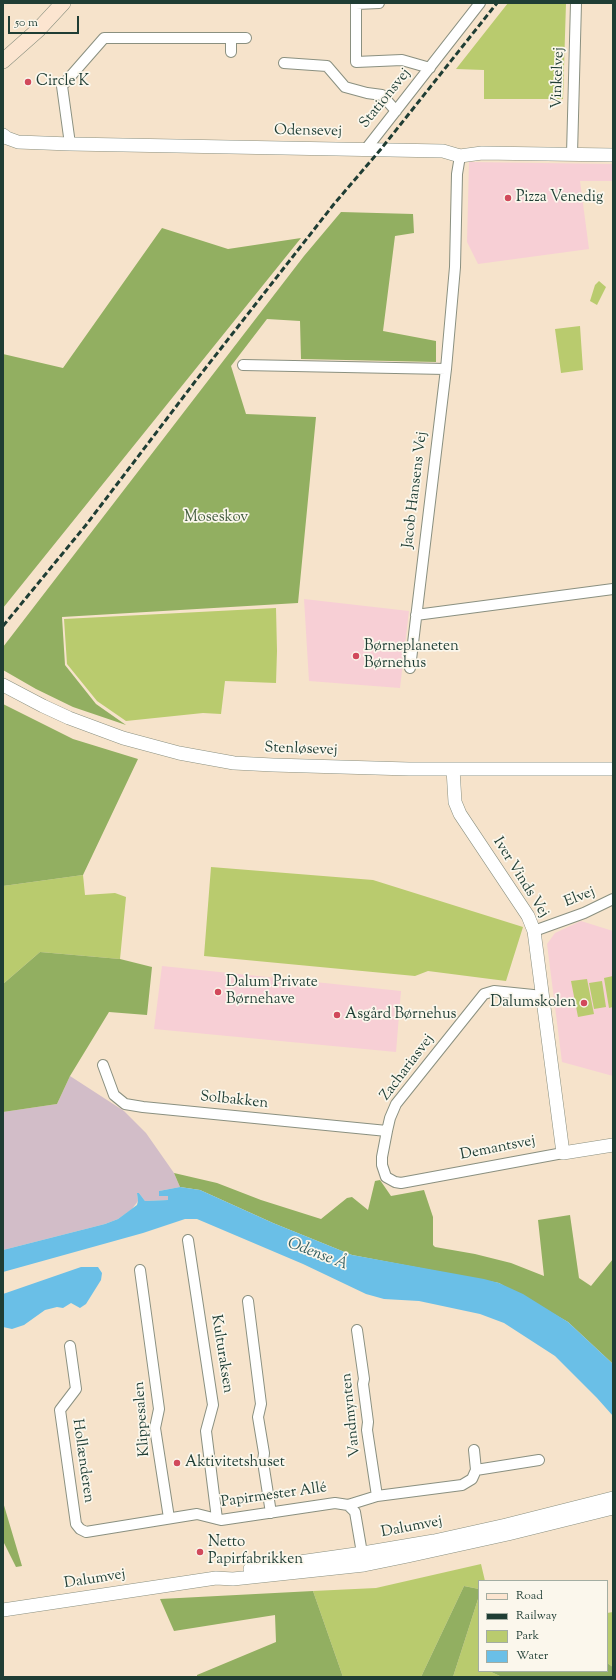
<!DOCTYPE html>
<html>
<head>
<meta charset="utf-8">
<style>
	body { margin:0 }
	#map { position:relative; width:616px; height:1680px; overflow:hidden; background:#f6e3cb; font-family:"Sorts Mill Goudy",serif }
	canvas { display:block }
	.frame { position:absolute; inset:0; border:4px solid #1f3d34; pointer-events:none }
	.legend { position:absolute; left:478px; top:1580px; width:130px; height:92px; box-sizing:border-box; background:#fbf7ec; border:1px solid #a3ada2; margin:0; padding:5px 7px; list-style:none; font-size:12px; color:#1f3d34 }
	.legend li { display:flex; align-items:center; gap:8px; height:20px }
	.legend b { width:20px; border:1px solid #a3ada2 }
	.scale { position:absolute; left:8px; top:16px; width:71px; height:18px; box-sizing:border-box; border:2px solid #1f3d34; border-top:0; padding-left:5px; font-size:12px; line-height:14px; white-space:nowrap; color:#1f3d34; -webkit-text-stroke:3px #fbf7ec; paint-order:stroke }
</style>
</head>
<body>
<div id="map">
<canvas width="616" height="1680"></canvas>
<div class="frame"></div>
<ul class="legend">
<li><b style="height:5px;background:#fce5d0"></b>Road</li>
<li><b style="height:5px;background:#1f3d34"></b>Railway</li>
<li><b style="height:11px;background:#b9cb6e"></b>Park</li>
<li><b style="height:11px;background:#6abfe7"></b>Water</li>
</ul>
<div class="scale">50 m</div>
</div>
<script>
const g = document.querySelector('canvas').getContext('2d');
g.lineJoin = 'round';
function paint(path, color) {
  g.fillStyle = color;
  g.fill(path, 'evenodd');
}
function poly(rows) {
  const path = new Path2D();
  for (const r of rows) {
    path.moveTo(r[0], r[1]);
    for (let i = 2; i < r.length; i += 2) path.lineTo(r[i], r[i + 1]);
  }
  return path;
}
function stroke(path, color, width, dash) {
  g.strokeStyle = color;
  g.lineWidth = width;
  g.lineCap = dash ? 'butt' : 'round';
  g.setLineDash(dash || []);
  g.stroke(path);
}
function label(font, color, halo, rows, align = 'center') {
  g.font = font + ' "Sorts Mill Goudy",serif';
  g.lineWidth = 3.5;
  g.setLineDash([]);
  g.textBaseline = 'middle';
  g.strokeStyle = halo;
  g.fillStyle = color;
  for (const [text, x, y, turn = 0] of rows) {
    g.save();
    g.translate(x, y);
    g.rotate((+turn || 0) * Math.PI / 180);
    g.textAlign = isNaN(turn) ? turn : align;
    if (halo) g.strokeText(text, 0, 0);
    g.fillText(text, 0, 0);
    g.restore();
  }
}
const built = poly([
	[469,162,613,164,613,181,580,181,589,249,478,264,467,242],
	[304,599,409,611,400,688,309,681],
	[581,921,613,931,613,1076,562,1062,547,944,555,933],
	[162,966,401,991,396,1052,154,1029]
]);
const industrial = poly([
	[70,1076,124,1111,146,1133,174,1173,180,1187,159,1191,159,1192,168,1196,168,1200,145,1201,139,1193,137,1193,138,1201,132,1209,118,1219,105,1224,3,1250,3,1112,57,1104]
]);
const green = poly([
	[508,3,566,3,563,99,484,99,484,70,456,69],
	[599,281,606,287,597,305,590,301,595,285],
	[580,326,583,370,561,373,555,329],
	[276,608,277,651,276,683,225,681,221,714,203,713,126,721,97,701,67,664,64,619],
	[211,867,373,880,523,927,506,981,428,971,415,976,204,956],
	[83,875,85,895,115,893,126,897,120,959,40,952,3,984,3,886],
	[613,976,613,1007,609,1008,604,978],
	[587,979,594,1014,578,1017,571,981],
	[602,981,606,1007,594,1009,589,983],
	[481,1564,485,1581,479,1581,479,1589,464,1586,421,1677,343,1677,313,1591,376,1588],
	[479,1596,479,1671,489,1671,502,1677,453,1677],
	[613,1612,613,1667,607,1663,607,1613]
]);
const forest = poly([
	[341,212,413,214,414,233,395,236,383,331,436,341,436,362,301,359,300,321,267,319,231,366,246,414,316,417,298,603,62,617,65,665,96,704,126,725,73,707,36,689,3,670,3,647,304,256],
	[162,228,228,249,301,238,3,608,3,354,63,368],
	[3,704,73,739,138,759,83,875,3,886],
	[40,952,120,959,152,967,147,1015,109,1012,70,1076,57,1104,3,1112,3,984],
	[174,1173,217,1183,261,1200,321,1219,347,1198,352,1197,368,1210,375,1181,380,1180,391,1196,424,1190,433,1217,433,1245,435,1247,475,1254,511,1263,544,1276,538,1220,570,1215,579,1278,591,1286,613,1259,613,1364,568,1322,499,1283,352,1255,273,1223,200,1190,180,1187],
	[3,1502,22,1566,16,1567,3,1541],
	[464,1586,479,1589,479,1596,453,1677,421,1677],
	[313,1591,343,1677,197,1677,197,1675,276,1642,275,1615,174,1631,160,1599],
	[607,1663,613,1667,613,1677,502,1677,489,1671,607,1671]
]);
const water = poly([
	[180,1187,200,1190,273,1223,352,1255,484,1279,499,1283,523,1294,568,1322,613,1364,613,1416,597,1398,555,1356,504,1323,480,1314,419,1301,384,1299,366,1294,303,1264,197,1219,185,1219,143,1233,3,1272,3,1250,105,1224,118,1219,137,1205,138,1201,137,1193,139,1193,145,1201,168,1200,168,1196,159,1196,159,1191],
	[81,1267,98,1267,102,1273,101,1280,86,1304,80,1308,71,1303,63,1308,57,1307,45,1310,24,1325,12,1329,3,1327,3,1294]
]);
const minor = poly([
	[379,3,356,4,356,62,402,60,430,68],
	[231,38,231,52],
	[284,63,327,66,345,87,367,93,382,95,396,111],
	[70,144,62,86,104,38,246,38],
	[366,149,480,3],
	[572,154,576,3],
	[243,365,446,369],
	[416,615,613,589],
	[410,668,446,369,455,267,457,174,460,156],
	[534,931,584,913,613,899],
	[543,996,494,991,484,994,396,1104,390,1118,387,1131,382,1157,382,1165,386,1177,395,1182,401,1183,563,1153],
	[103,1065,114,1095,125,1104,143,1107,387,1131],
	[188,1240,213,1405,206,1431,217,1519],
	[140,1270,159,1409,155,1428,169,1518],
	[248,1301,261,1404,258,1417,264,1453,263,1462,271,1513],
	[357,1330,364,1379,363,1384,368,1422,367,1430,377,1496],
	[70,1346,76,1389,60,1410,76,1524,80,1529,86,1532,197,1514,221,1520,335,1503,348,1505,355,1512,363,1559],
	[474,1450,476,1470],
	[348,1505,377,1496,462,1485,472,1479,476,1470,539,1460]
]);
const tertiary = poly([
	[3,135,7,138,18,142,70,144,443,151,460,156,482,153,613,155],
	[3,685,43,706,69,718,123,738,179,753,234,763,273,765,409,769,613,769],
	[453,769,455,802,460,814,528,916,534,931,563,1153,613,1145],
	[250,1569,363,1553,434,1541,506,1525,613,1498],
	[3,1610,216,1578,233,1579,364,1565,408,1556,508,1534,613,1508]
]);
const secondary = poly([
	[3,61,38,30,63,3]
]);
const rail = poly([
	[3,626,86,525,197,379,334,204,381,149,497,3]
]);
const markers = [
	[28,82,4,"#d1495b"],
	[508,198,4,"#d1495b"],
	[356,656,4,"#d1495b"],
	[218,992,4,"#d1495b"],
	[584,1003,4,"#d1495b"],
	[337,1015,4,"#d1495b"],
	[177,1463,4,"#d1495b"],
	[200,1552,4,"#d1495b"]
];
const streetNames = [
	["Vinkelvej",559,78,-88],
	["Stationsvej",386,99,-51],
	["Odensevej",308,132,1],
	["Jacob Hansens Vej",416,490,-83],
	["Stenløsevej",301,750,2],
	["Iver Vinds Vej",520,878,58],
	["Elvej",580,898,-22],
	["Zachariasvej",408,1068,-53],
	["Solbakken",234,1101,6],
	["Demantsvej",498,1149,-11],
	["Kulturaksen",221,1354,81],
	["Vandmynten",352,1415,-96],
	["Klippesalen",143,1419,-94],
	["Hollænderen",82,1461,82],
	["Papirmester Allé",274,1496,-8],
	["Dalumvej",412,1528,-11],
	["Dalumvej",95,1580,-9]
];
const poiNames = [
	["Circle K",36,82],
	["Pizza Venedig",516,198],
	["Børneplaneten",364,647],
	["Børnehus",364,664],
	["Dalum Private",226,983],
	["Børnehave",226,1000],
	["Dalumskolen",576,1003,"right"],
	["Asgård Børnehus",345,1015],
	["Aktivitetshuset",185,1463],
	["Netto",208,1543],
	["Papirfabrikken",208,1560]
];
const parkNames = [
	["Moseskov",216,518]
];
const waterNames = [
	["Odense Å",317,1255,21]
];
paint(built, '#f7cfd5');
paint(industrial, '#d2bdc8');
paint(green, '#b9cb6e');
paint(forest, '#92af61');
paint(water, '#6abfe7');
stroke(minor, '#8a9080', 12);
stroke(tertiary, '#8a9080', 14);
stroke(secondary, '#8a9080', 16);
stroke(minor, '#fff', 10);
stroke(tertiary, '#fff', 13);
stroke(secondary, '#fce5d0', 15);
stroke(rail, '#1f3d34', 3, [6, 3]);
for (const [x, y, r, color] of markers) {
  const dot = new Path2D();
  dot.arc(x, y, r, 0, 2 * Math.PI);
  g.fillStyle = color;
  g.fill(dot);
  stroke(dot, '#fbf7ec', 1.5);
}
label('15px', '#1f3d34', '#fbf7ec', streetNames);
label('15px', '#1f3d34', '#fbf7ec', poiNames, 'left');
label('15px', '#466042', '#fbf7ec', parkNames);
label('italic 16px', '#325e61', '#fbf7ec', waterNames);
</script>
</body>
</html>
